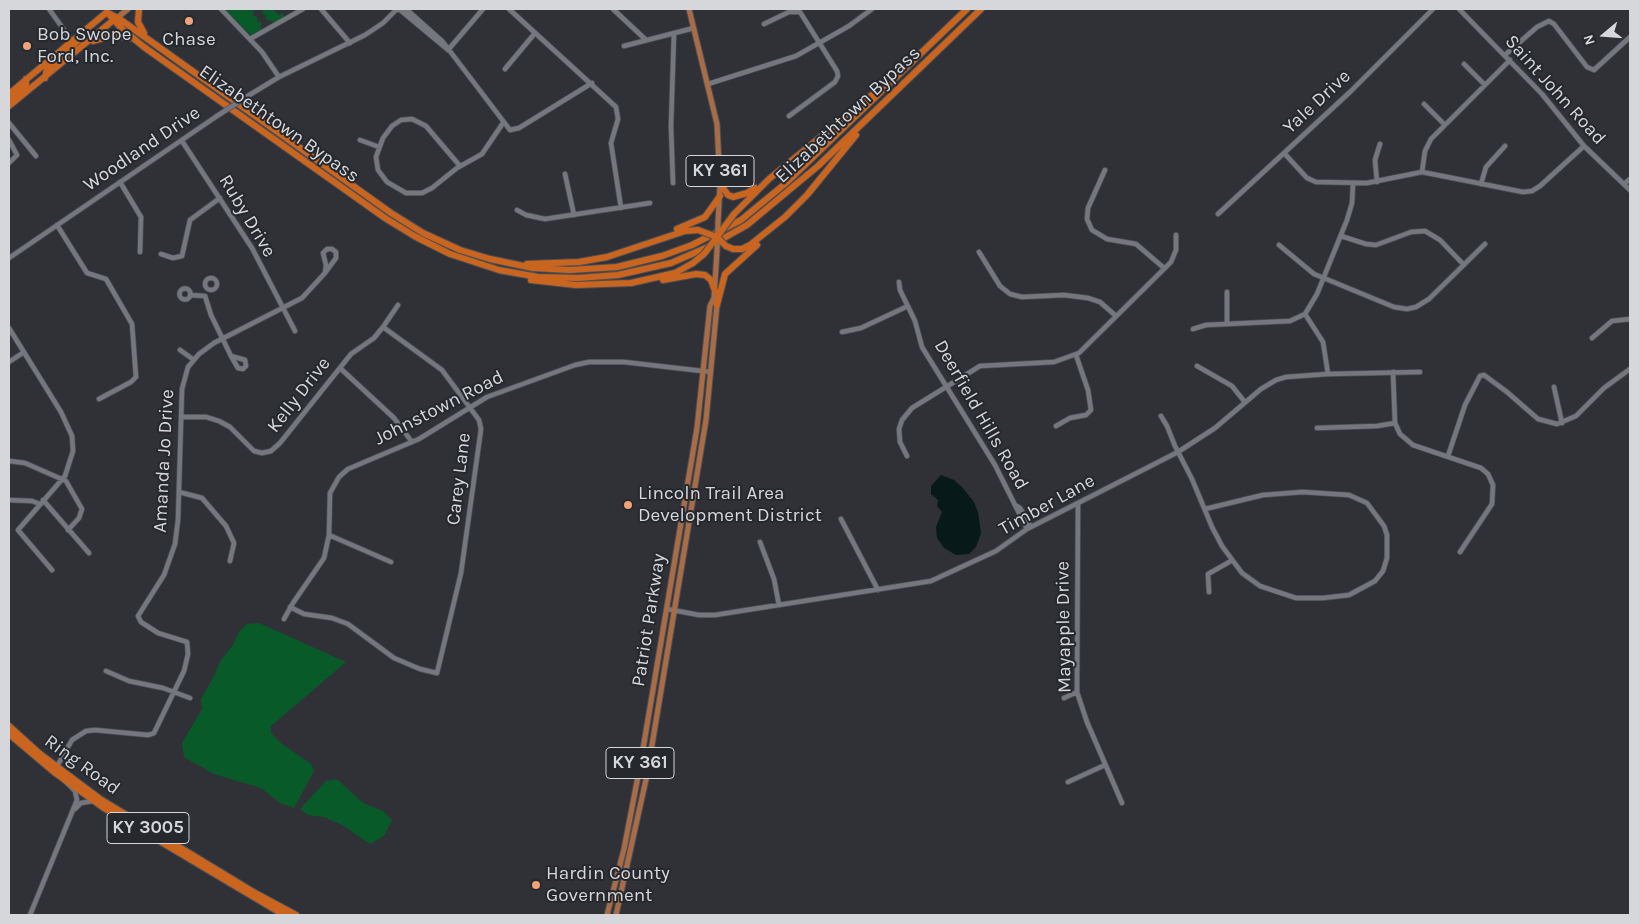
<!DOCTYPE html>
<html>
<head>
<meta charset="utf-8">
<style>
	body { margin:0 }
	#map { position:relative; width:1639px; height:924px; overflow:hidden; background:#2f3137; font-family:Karla,sans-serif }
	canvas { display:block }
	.frame { position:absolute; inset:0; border:10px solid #d6d7db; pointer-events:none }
	.north { position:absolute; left:1579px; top:10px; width:50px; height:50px; -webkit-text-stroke:4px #25282d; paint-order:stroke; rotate:252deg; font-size:14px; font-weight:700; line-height:20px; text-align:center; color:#d6d7db }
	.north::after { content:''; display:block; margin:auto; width:18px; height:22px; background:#d6d7db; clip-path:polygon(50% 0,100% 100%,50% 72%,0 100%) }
</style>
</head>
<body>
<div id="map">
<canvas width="1639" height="924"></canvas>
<div class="frame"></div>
<div class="north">N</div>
</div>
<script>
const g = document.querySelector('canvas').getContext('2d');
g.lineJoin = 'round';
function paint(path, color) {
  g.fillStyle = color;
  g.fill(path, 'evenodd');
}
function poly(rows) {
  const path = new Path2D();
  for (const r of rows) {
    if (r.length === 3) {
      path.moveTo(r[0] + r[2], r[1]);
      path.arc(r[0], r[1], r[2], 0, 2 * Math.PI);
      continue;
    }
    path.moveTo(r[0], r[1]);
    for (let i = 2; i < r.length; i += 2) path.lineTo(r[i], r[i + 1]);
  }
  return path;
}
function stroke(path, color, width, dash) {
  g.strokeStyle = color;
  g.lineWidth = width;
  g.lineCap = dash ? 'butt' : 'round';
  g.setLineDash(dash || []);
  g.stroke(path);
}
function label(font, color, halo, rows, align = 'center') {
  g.font = font + ' Karla,sans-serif';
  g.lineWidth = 4;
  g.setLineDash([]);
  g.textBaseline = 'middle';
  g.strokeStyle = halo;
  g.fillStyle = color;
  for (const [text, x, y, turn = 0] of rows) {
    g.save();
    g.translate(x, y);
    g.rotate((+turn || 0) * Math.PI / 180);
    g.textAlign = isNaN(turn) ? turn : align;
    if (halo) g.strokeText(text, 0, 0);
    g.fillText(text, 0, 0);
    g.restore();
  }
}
const green = poly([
	[224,9,254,9,253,16,257,17,258,23,261,21,261,30,251,35],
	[260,9,273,9,278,15,283,13,284,17,274,23,266,19,265,15,262,14,263,10],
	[259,623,346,662,271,726,271,733,282,744,311,764,314,771,294,808,280,803,261,788,214,774,184,757,182,743,202,709,201,699,215,674,220,661,233,645,239,632,247,624],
	[337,779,363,803,383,811,392,820,384,836,370,844,344,826,324,817,308,815,300,809,326,781]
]);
const water = poly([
	[941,475,954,480,962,487,974,502,978,512,981,533,976,547,969,554,956,555,944,548,937,538,936,527,942,512,937,506,938,500,931,494,931,486]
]);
const minor = poly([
	[49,9,72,41],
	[221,9,262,52,279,77],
	[321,9,350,43],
	[399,9,447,49],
	[406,9,443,42,510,130,519,128,592,83],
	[509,9,616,107,618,119,611,143,621,208],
	[613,9,646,40],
	[1459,9,1542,94,1584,146,1630,190],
	[764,24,789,12,800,12,837,71,838,76,835,82,789,116],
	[250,39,303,9],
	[624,46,694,28],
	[448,50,483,9],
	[1505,55,1537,27,1549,21,1554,24,1587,67,1594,70,1630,37],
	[1464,64,1485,85],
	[505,69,535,33],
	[708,84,796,56,849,26,872,9],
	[251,94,279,77,365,35,383,23,397,9],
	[1424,104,1445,125],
	[9,123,36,156],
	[9,140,17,155,9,163],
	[360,140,379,147],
	[182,141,252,248,295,331],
	[1284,153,1307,178,1316,182,1367,183,1422,172,1523,192,1532,191,1540,186,1584,146],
	[460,166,426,126,412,119,401,120,392,126,383,138,376,157,378,170,387,182,406,193,422,193,432,188,457,168,482,154,503,123],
	[1105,170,1088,208,1087,219,1092,230,1107,239,1136,244,1164,268],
	[1422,172,1425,151,1431,139,1510,60],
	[565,174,574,215],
	[120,182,141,217,140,252],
	[1377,182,1375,160,1380,144],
	[673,183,671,126,674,33],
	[1481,184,1486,167,1505,146],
	[1624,184,1630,179],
	[517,210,526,215,545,219,650,203],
	[1218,214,1350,92,1433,9],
	[57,225,87,273,106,279,132,324,136,377,131,382,99,399],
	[1341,236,1366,244,1376,245,1411,232,1425,231,1440,240,1464,265],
	[1279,245,1314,274,1394,307,1407,309,1416,307,1429,299,1485,244],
	[979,252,1000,286,1010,294,1022,297,1064,295,1088,298,1100,302,1116,316],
	[161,254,173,258,182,256,190,220,220,198],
	[9,258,217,116],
	[211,284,6],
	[899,282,900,290,915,321,922,347,995,465,1027,529],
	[185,294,5.5],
	[1227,292,1227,324],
	[190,295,205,296],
	[205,296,211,315,231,356,245,360,246,366,243,369,238,368,231,356],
	[1305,314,1323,342,1328,374],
	[9,328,61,412,72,436,73,451,65,476,18,530,52,570],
	[1193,329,1206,325,1290,321,1305,314,1317,294,1347,220,1352,203,1353,184],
	[842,332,861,328,908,306],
	[1592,338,1612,321,1630,319],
	[180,350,194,360],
	[9,362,24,352],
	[1197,366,1232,386,1244,401],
	[340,368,394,418,412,442],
	[1393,372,1395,423,1400,434,1413,445,1481,468,1488,474,1493,485,1492,504,1460,552],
	[1554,387,1562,423],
	[1161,416,1167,426,1175,446,1192,479,1212,527,1222,546,1242,573,1260,586,1296,598,1323,598,1349,595,1375,581,1383,571,1387,558,1387,535,1384,526,1367,503,1349,495,1303,492,1263,495,1205,509],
	[181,417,206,417,219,421,230,427,254,451,262,453,271,451,280,443,351,354,374,338,383,327,398,305],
	[1056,426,1070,418,1086,415,1091,410,1088,390,1076,355],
	[1317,428,1377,426,1395,423],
	[907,456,900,442,899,429,902,420,912,408,980,366,1054,362,1079,353,1171,262,1176,250,1176,235],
	[1448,456,1465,405,1480,376,1484,375,1507,392,1538,419,1557,424,1576,416,1604,388,1630,369],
	[9,461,25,463,66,481,82,509,79,518,68,530],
	[179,492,202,498,226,526,234,543,230,561],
	[9,500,32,501,40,504],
	[43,500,89,553],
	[1078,503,1077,692,1087,722,1122,803],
	[1017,506,1020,508,1031,527],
	[841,519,878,590],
	[329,535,391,562],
	[760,542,774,579,779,605],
	[1209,592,1208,574,1231,561],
	[290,607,304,614,332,618,348,624,394,658,420,669,437,673,461,573,481,429,479,420,442,370,383,327],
	[667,609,699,615,715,615,931,581,996,551,1027,529,1178,452,1215,428,1261,389,1276,380,1286,377,1328,374,1420,372],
	[284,619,293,603,324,558,329,535,330,493,339,477,348,469,419,439,487,397,575,365,589,362,624,362,711,372],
	[106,671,129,681,163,688,190,698],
	[1064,698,1077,692],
	[56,768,72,740,86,731,95,730,148,735,154,733,184,671,188,654,187,642,158,633,141,622,138,616,164,575,175,544,178,520,182,389,188,367,199,354,214,343,302,298,325,273,326,265,323,253,327,249,332,249,336,252,336,258,325,273],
	[1068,782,1105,765],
	[75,809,81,803,93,801],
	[30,915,77,800,75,791,64,780]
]);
const major = poly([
	[689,9,717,124,720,184,718,223],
	[117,18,128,9],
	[607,915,624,849,641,761,697,428,710,306,714,298],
	[616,915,647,775,706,420,717,305,714,298,717,251]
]);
const highway = poly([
	[139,9,138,22,144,33],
	[107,12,123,30,144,47,385,218,416,237,450,254,499,270,538,277,578,278,618,275,671,263,708,247,747,225,818,166,981,9],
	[108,13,121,20,391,213,423,233,460,250,490,259,533,268,570,270,617,267,662,256,692,245,741,220,786,183,967,9],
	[93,41,114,35,129,38],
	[45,78,47,69,83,36],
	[9,94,107,12],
	[9,100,26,85,26,79],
	[9,106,116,18],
	[720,184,728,195,733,197,747,193,755,188],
	[734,214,769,179,872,95],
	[677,229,705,217,720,196],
	[726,246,733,249,742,249,750,245,785,217,807,195,856,135],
	[527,264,579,262,607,257,685,231,698,230],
	[531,280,576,285,631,283,675,273,693,263],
	[663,280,696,274,705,275,711,280,715,291],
	[717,305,725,274,757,245],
	[9,726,40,754,100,799,255,893,296,915],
	[9,734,54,772,104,808,284,915]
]);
const minorBridge = poly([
	[217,116,251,94]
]);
const majorBridge = poly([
	[717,251,718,223]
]);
const highwayBridge = poly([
	[726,246,717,237,734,214],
	[693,263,704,254,717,237,698,230]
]);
const markers = [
	[189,21,5,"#efa377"],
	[27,46,5,"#efa377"],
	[628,505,5,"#efa377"],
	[536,885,5,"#efa377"]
];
const shields = [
	[720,171,68],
	[640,763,68],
	[148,828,82]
];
const shieldNames = [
	["KY 361",720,171],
	["KY 361",640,763],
	["KY 3005",148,828]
];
const poiNames = [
	["Bob Swope",37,35],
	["Ford, Inc.",37,57],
	["Chase",189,40,"center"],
	["Lincoln Trail Area",638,494],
	["Development District",638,516],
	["Hardin County",546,874],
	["Government",546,896]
];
const streetNames = [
	["Saint John Road",1555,90,48],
	["Yale Drive",1317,102,-43],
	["Elizabethtown Bypass",848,115,-43],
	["Elizabethtown Bypass",279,124,35],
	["Woodland Drive",142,149,-34],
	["Ruby Drive",247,216,59],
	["Kelly Drive",299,395,-52],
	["Johnstown Road",439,408,-27],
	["Deerfield Hills Road",981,415,60],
	["Amanda Jo Drive",164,461,-87],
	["Carey Lane",459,479,-83],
	["Timber Lane",1047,505,-29],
	["Patriot Parkway",649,620,-81],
	["Mayapple Drive",1064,627,-91],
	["Ring Road",82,765,36]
];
paint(green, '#085b29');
paint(water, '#071919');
stroke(minor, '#4c4e54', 6);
stroke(major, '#4c4e54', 7);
stroke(highway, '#4c4e54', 8);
stroke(minor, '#74777e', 4.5);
stroke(major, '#a86c46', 5);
stroke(highway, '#ca6520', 6);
stroke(minorBridge, '#4c4e54', 6, []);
stroke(majorBridge, '#4c4e54', 7, []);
stroke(highwayBridge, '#4c4e54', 8, []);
stroke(minorBridge, '#74777e', 4.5);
stroke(majorBridge, '#a86c46', 5);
stroke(highwayBridge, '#ca6520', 6);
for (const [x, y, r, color] of markers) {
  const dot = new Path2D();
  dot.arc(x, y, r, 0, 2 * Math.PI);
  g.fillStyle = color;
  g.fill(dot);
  stroke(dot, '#25282d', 2);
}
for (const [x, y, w] of shields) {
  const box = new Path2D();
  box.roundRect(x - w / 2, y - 15.5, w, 31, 4);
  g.fillStyle = '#25282d';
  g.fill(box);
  stroke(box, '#d6d7db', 1);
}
label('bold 18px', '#d6d7db', null, shieldNames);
label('19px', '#d6d7db', '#25282d', poiNames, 'left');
label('19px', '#d6d7db', '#25282d', streetNames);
</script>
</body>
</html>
